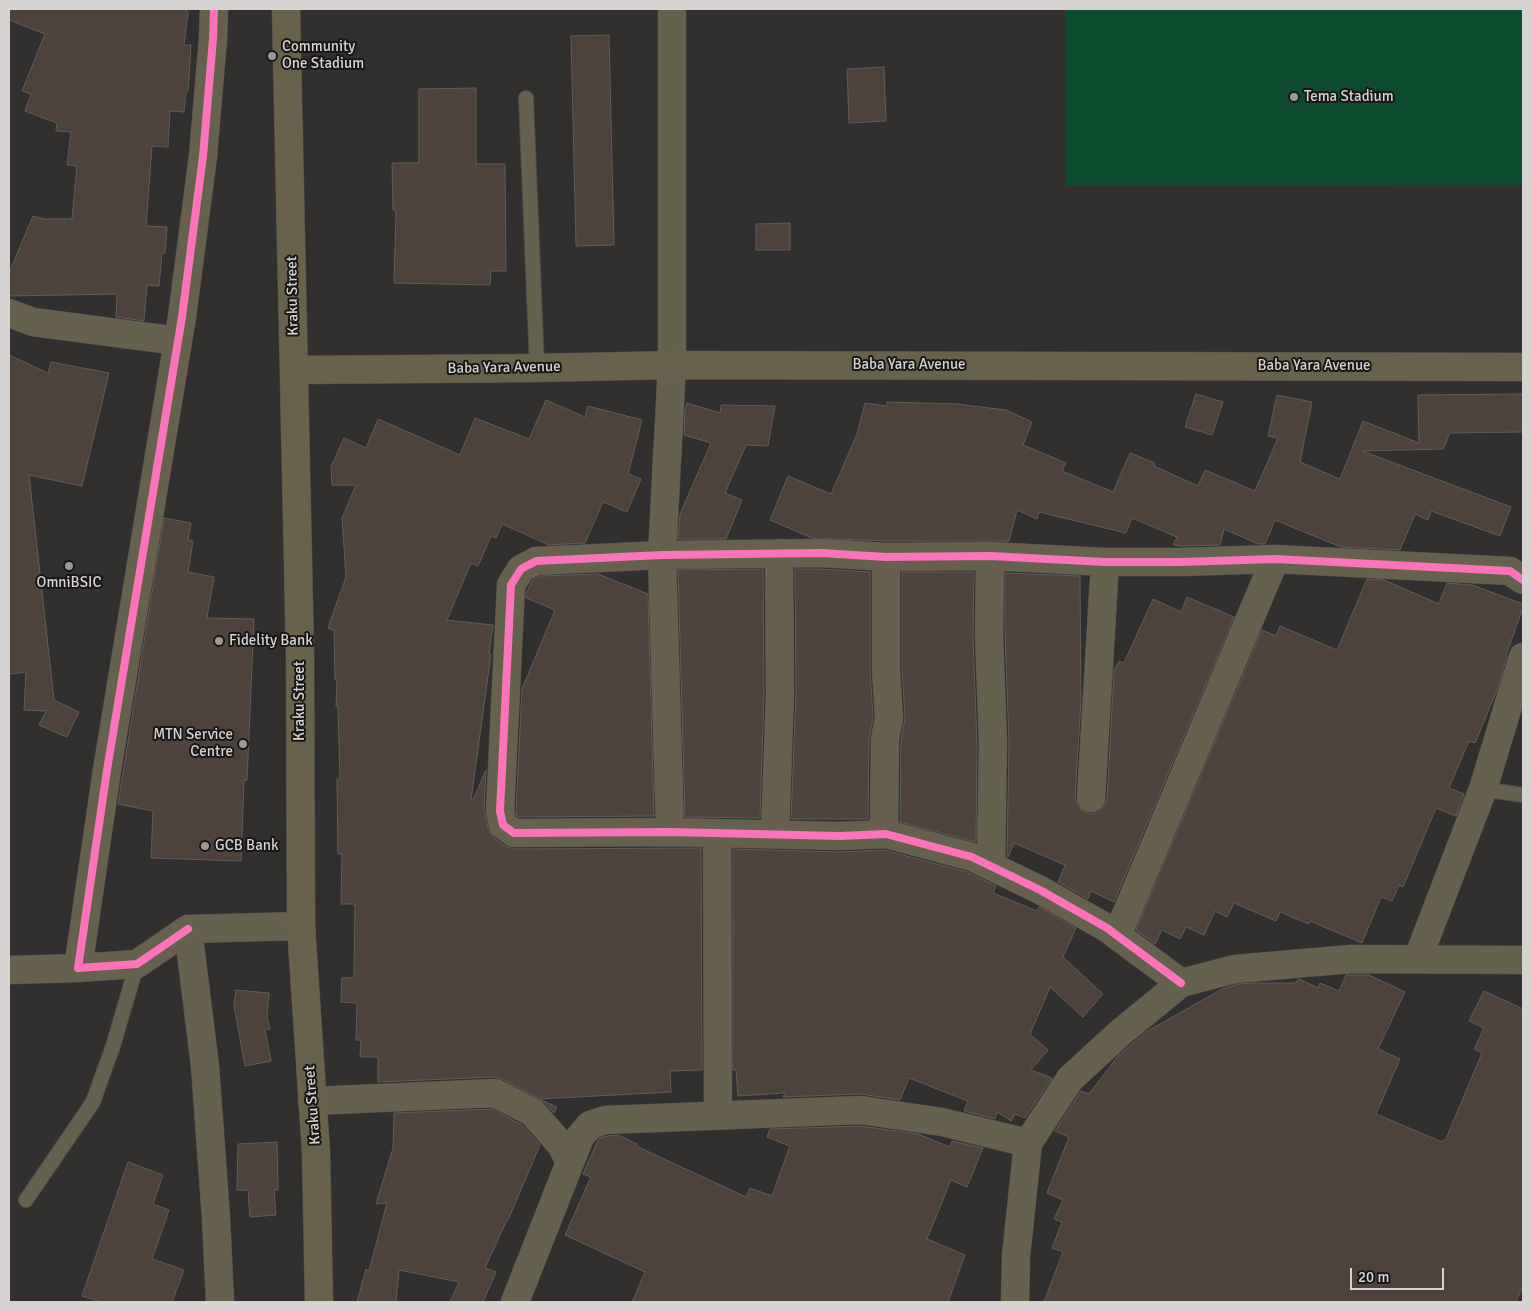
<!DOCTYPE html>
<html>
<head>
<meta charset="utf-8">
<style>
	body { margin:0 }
	#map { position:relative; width:1532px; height:1311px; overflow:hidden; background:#32302e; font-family:Signika,sans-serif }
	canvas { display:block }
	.frame { position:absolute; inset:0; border:10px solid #d6d3d2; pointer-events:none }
	.scale { position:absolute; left:1350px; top:1268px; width:94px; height:22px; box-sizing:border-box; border:2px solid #d6d3d2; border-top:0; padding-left:6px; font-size:15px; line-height:18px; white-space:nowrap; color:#d6d3d2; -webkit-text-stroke:4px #191716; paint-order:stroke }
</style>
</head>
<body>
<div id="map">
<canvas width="1532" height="1311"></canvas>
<div class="frame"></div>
<div class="scale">20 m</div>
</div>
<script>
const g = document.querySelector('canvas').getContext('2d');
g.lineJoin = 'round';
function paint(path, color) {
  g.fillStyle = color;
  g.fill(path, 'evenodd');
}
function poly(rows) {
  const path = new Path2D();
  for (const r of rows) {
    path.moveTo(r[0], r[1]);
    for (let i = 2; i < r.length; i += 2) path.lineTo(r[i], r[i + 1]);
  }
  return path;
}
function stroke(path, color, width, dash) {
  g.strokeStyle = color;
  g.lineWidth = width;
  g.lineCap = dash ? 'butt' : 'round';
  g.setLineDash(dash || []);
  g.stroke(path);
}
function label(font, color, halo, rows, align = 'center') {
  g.font = font + ' Signika,sans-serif';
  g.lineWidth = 4;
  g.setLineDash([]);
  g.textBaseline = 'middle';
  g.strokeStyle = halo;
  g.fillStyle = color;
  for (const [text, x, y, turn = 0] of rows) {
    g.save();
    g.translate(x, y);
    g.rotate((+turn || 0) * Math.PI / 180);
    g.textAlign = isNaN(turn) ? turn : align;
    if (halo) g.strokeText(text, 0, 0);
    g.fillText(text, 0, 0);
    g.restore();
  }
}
const green = poly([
	[1065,9,1523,9,1523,185,1066,186]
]);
const building = poly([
	[9,9,186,9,186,11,188,12,184,45,191,45,188,91,186,91,184,112,170,111,168,147,152,146,146,226,167,227,165,253,162,253,159,286,147,285,144,321,116,317,117,294,9,296,9,273,33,216,44,219,72,219,77,166,67,165,71,132,56,131,57,123,25,111,31,94,22,91,45,34,9,20,9,9],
	[609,35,614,245,576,246,571,36,609,35],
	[884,67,886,121,849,123,847,69,884,67],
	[476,88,476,164,505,164,506,271,491,271,490,285,394,283,396,210,393,210,392,163,419,163,419,89,476,88],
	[790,223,790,250,756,250,756,224,790,223],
	[9,355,48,373,51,362,109,373,82,486,29,475,54,700,79,712,67,737,39,725,46,711,24,710,26,672,9,674,9,355],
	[1196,394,1223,402,1212,435,1185,427,1196,394],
	[1523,394,1523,432,1450,433,1443,449,1362,451,1511,507,1500,536,1431,511,1428,520,1415,514,1400,550,1341,547,1275,520,1265,544,1258,544,1224,529,1220,545,1181,546,1173,545,1177,537,1132,518,1126,533,1039,512,1037,519,1017,510,1009,541,886,541,812,538,770,520,788,476,831,494,857,434,865,403,887,406,887,402,957,404,1006,410,1032,422,1023,445,1066,463,1062,471,1113,492,1130,453,1155,463,1154,466,1198,486,1205,470,1255,491,1278,438,1268,436,1277,395,1312,402,1300,462,1340,479,1363,421,1419,443,1418,395,1523,394],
	[546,400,585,417,588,406,642,420,628,474,641,479,627,512,603,502,585,543,547,545,547,544,502,524,496,538,491,536,478,566,471,563,447,620,493,625,489,654,491,654,471,800,473,800,486,770,484,810,488,828,494,838,505,846,514,849,701,848,702,1070,670,1071,671,1092,540,1099,502,1079,494,1077,378,1082,378,1057,360,1057,361,1040,356,1040,357,1003,341,1002,342,978,354,978,355,904,341,904,342,854,338,854,337,779,340,779,338,706,336,706,337,680,335,680,334,630,328,628,346,577,342,518,356,485,332,485,331,467,344,438,366,448,378,419,460,455,475,418,529,439,546,400],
	[687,403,720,413,721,405,775,406,768,446,746,445,725,493,742,500,726,539,678,539,680,514,711,443,684,435,685,410,687,403],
	[164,518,191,523,188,540,193,541,188,572,214,577,207,618,254,619,247,780,244,780,241,861,151,858,153,811,118,804,164,518],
	[763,569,764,693,760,818,685,817,678,570,763,569],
	[795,569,822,569,870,572,870,670,873,717,869,739,868,819,791,819,796,693,795,569],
	[902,572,974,572,973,636,977,743,976,842,900,822,901,741,905,717,902,670,902,572],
	[1005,573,1080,576,1081,699,1075,797,1077,805,1083,811,1090,814,1098,812,1104,806,1107,799,1114,671,1119,661,1124,663,1153,599,1181,612,1187,597,1234,617,1114,902,1091,891,1088,899,1058,882,1065,865,1014,843,1008,857,1007,857,1009,743,1005,635,1005,573],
	[598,574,648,594,654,816,519,817,517,816,516,810,522,689,555,610,526,598,526,593,532,581,540,576,598,574],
	[1367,579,1384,580,1439,604,1447,583,1472,585,1523,604,1523,608,1506,655,1507,656,1497,690,1475,743,1469,741,1449,788,1464,794,1456,816,1436,808,1403,887,1399,885,1392,901,1381,897,1362,943,1310,921,1309,924,1280,912,1276,921,1234,903,1227,917,1215,911,1204,935,1186,927,1180,939,1162,930,1155,944,1136,930,1262,630,1276,636,1280,626,1337,650,1367,579],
	[733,849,840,852,884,850,967,872,996,886,993,893,1037,911,1039,907,1076,928,1063,957,1103,994,1083,1017,1050,987,1030,1034,1048,1050,1031,1070,1052,1078,1025,1118,1015,1114,1011,1121,997,1112,995,1119,964,1111,968,1101,909,1078,900,1100,861,1094,783,1097,785,1093,738,1096,736,1070,733,1070,733,849],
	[1346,975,1369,975,1405,992,1378,1049,1400,1059,1376,1114,1442,1142,1443,1140,1445,1141,1482,1053,1474,1049,1484,1028,1469,1021,1484,991,1523,1009,1523,1285,1516,1302,1044,1302,1063,1252,1052,1248,1062,1222,1054,1219,1063,1200,1047,1193,1069,1137,1055,1131,1081,1091,1089,1094,1118,1056,1146,1032,1222,989,1238,984,1256,983,1296,983,1299,979,1318,988,1320,983,1339,991,1346,975],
	[236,990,269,993,267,1016,270,1029,265,1030,271,1061,245,1066,234,1006,236,990],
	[541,1100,557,1107,554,1113,544,1102,541,1100],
	[492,1109,522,1125,540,1145,508,1220,507,1220,485,1268,496,1272,483,1302,450,1302,459,1282,399,1270,396,1302,357,1302,366,1269,369,1271,387,1203,376,1204,393,1148,394,1113,492,1109],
	[860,1126,918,1134,950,1147,952,1141,983,1148,967,1187,951,1180,927,1239,965,1255,948,1302,632,1302,645,1272,565,1235,591,1177,583,1174,599,1138,608,1136,618,1135,637,1144,636,1146,746,1197,750,1188,772,1196,790,1146,767,1137,770,1129,860,1126],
	[277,1142,278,1190,274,1190,276,1215,250,1217,248,1190,237,1190,238,1144,277,1142],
	[128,1162,163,1175,153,1204,169,1210,152,1259,184,1270,172,1302,101,1302,82,1296,128,1162]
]);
const service = poly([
	[526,98,537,368],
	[1483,789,1523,795],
	[26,1200,93,1102,113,1046,137,964]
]);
const minor = poly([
	[9,313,33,322,178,341],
	[990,556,989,635,993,743,991,866],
	[886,557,886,670,889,718,885,739,884,821,886,834],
	[1091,798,1105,562],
	[670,832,662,555,672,365,672,9],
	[717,833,718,1115],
	[775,834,780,693,779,553],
	[188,929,137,964,78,968,107,770,182,317,203,156,213,39,214,9],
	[1117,936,1275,559],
	[1418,958,1483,789,1523,657],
	[9,970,78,968],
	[1181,983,1107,928,1040,890,972,857,886,834,840,836,670,832,514,833,503,825,500,811,511,585,521,569,536,561,662,555,822,553,886,557,990,556,1105,562,1181,562,1275,559,1510,571,1523,580],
	[312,1101,495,1093,532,1112,561,1145,570,1162],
	[220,1302,216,1218,205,1066,188,929,301,926],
	[515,1302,580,1137,590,1125,605,1120,861,1110,942,1122,1028,1143],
	[1015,1302,1016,1256,1028,1143,1070,1079,1120,1033,1181,983,1235,969,1351,959,1523,960]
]);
const secondary = poly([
	[286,9,300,655,301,926,316,1152,319,1302],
	[294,370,537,368,672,365,1523,367]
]);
const cycleway = poly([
	[188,929,137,964,78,968,107,770,182,317,203,156,213,39,214,9],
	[1181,983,1107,928,1040,890,972,857,886,834,840,836,670,832,514,833,503,825,500,811,511,585,521,569,536,561,662,555,822,553,886,557,990,556,1105,562,1181,562,1275,559,1510,571,1523,580]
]);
const markers = [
	[272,56,5,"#9d9a99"],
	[1294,97,5,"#9d9a99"],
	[69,566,5,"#9d9a99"],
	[219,641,5,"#9d9a99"],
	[243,744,5,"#9d9a99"],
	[205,846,5,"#9d9a99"]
];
const poiNames = [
	["Community",282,47],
	["One Stadium",282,64],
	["Tema Stadium",1304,97],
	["OmniBSIC",69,583,"center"],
	["Fidelity Bank",229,641],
	["MTN Service",233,735,"right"],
	["Centre",233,752,"right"],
	["GCB Bank",215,846]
];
const streetNames = [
	["Kraku Street",293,296,-91],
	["Baba Yara Avenue",909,365],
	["Baba Yara Avenue",1314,366],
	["Baba Yara Avenue",504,368,-1],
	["Kraku Street",300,701,-90],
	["Kraku Street",313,1105,-94]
];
paint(green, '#0e4c30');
paint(building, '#4d433c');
stroke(building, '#5f5d5b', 1);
stroke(service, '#4f4d4c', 16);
stroke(minor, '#4f4d4c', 29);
stroke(secondary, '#4f4d4c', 29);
stroke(service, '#66604f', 14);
stroke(minor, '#66604f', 28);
stroke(secondary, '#68614c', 28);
stroke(cycleway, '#fb73b8', 8);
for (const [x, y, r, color] of markers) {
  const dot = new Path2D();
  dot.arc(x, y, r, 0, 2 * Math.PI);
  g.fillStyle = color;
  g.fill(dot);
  stroke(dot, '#191716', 2);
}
label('15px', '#d6d3d2', '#191716', poiNames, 'left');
label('15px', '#d6d3d2', '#191716', streetNames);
</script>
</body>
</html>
